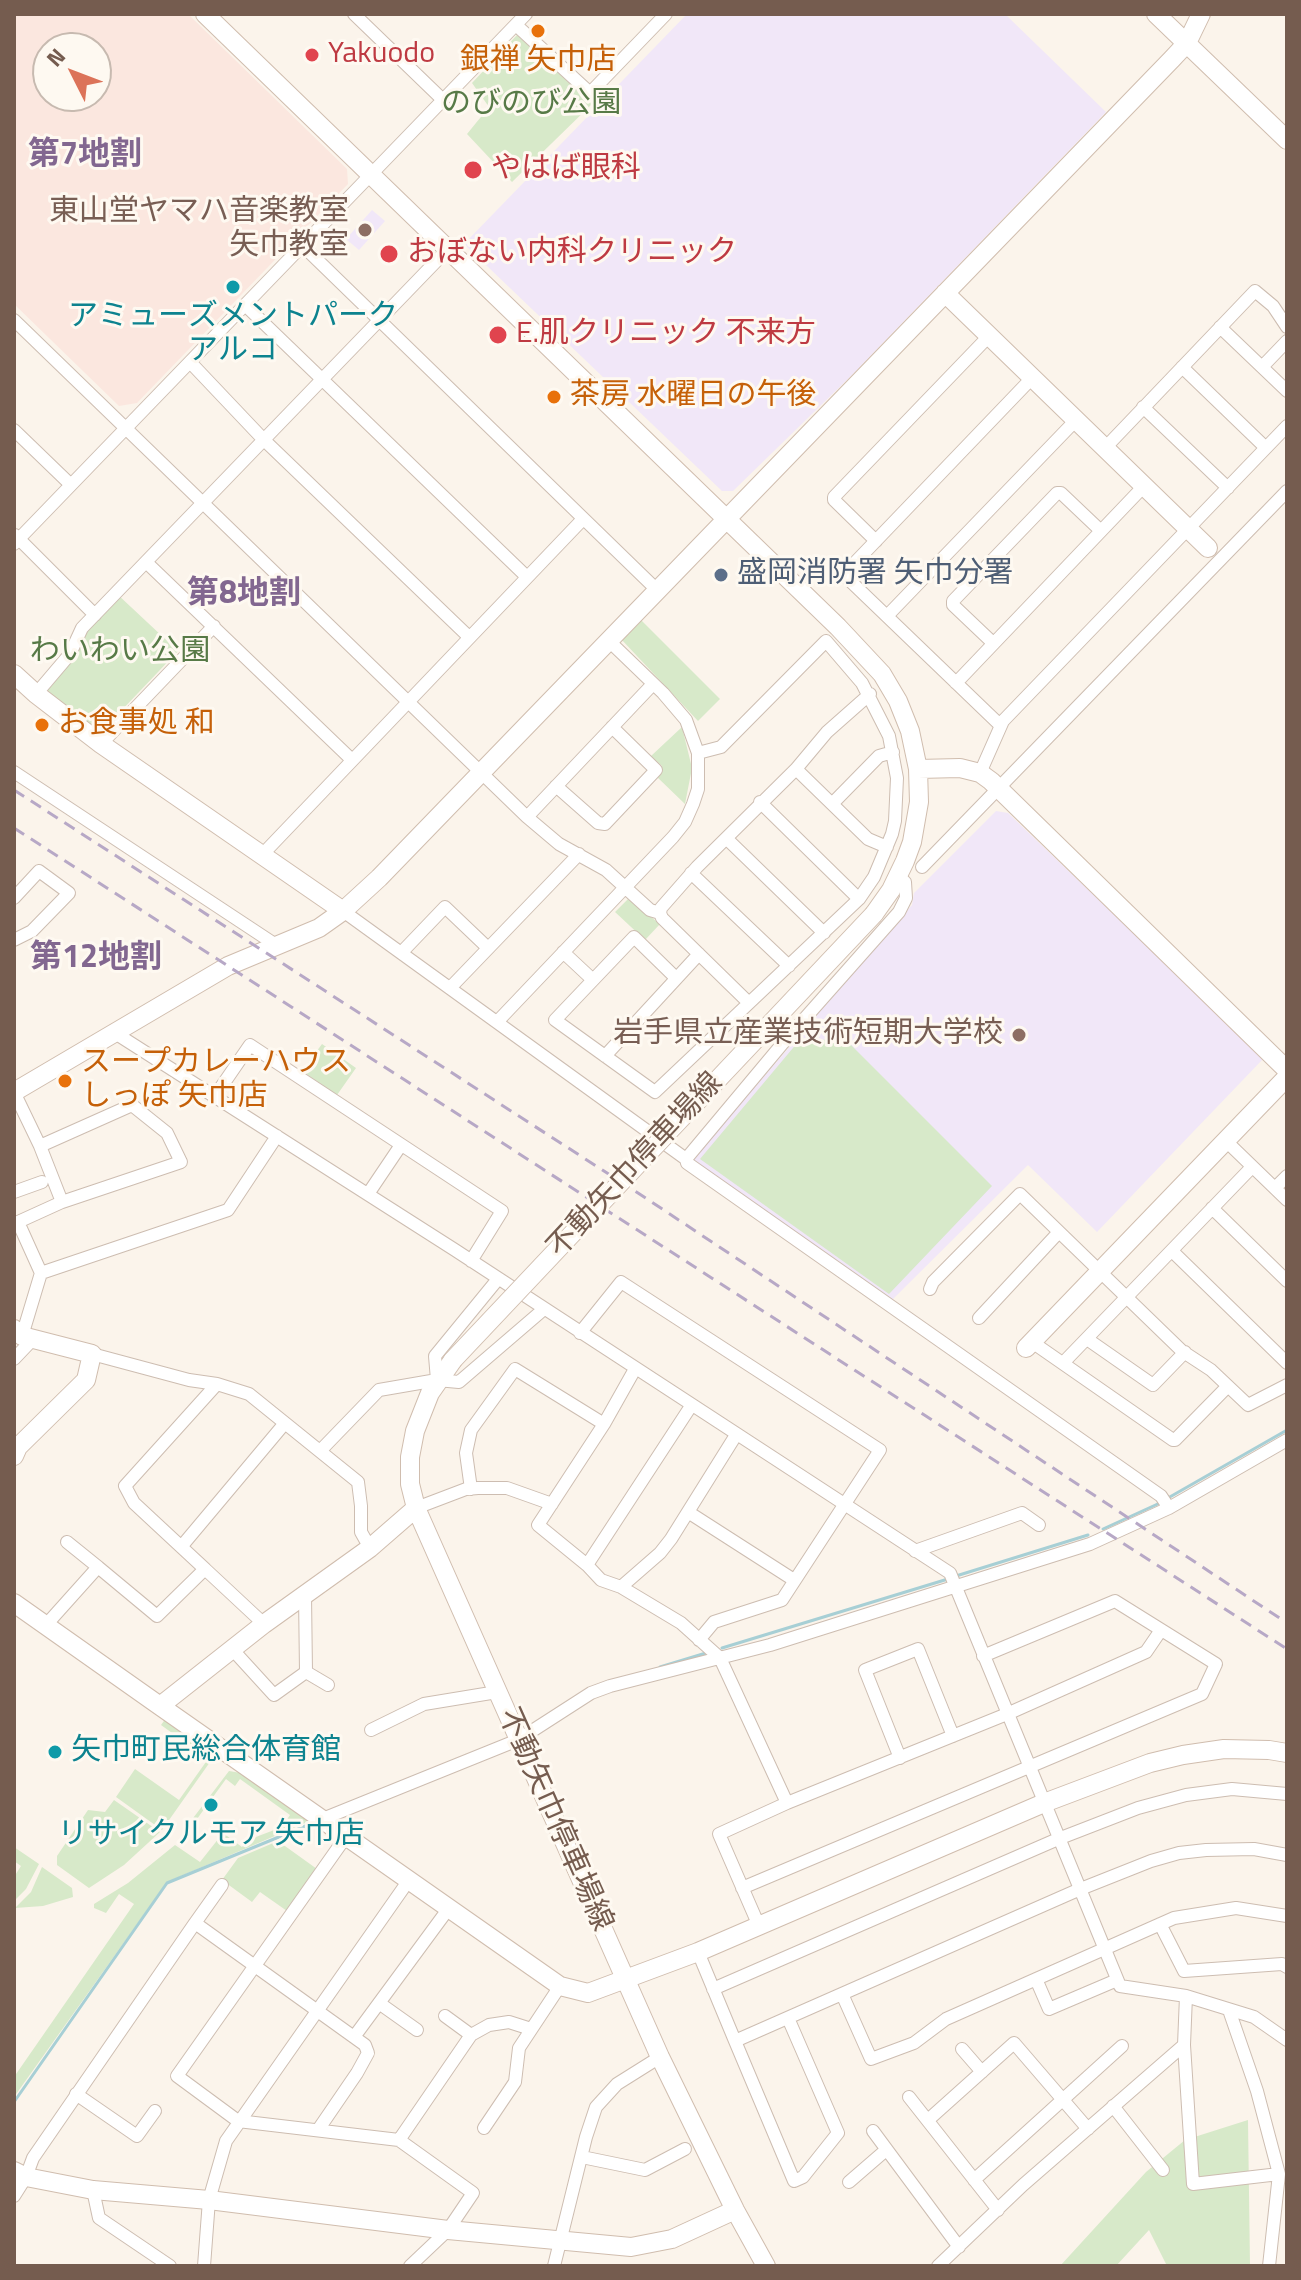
<!DOCTYPE html>
<html>
<head>
<meta charset="utf-8">
<style>
	body { margin:0 }
	#map { position:relative; width:1301px; height:2280px; overflow:hidden; background:#fbf4eb; font-family:"Titillium Web",sans-serif }
	canvas { display:block }
	.frame { position:absolute; inset:0; border:16px solid #755c4f; pointer-events:none }
	.north { position:absolute; left:32px; top:32px; width:80px; height:80px; box-sizing:border-box; background:#fef9f1; border:2px solid #c7bab0; border-radius:50%; rotate:312deg; font-size:22px; font-weight:700; line-height:32px; text-align:center; color:#755c4f }
	.north::after { content:''; display:block; margin:auto; width:28px; height:36px; background:#dc7359; clip-path:polygon(50% 0,100% 100%,50% 72%,0 100%) }
</style>
</head>
<body>
<div id="map">
<canvas width="1301" height="2280"></canvas>
<div class="frame"></div>
<div class="north">N</div>
</div>
<script>
const g = document.querySelector('canvas').getContext('2d');
g.lineJoin = 'round';
function paint(path, color) {
  g.fillStyle = color;
  g.fill(path, 'evenodd');
}
function poly(rows) {
  const path = new Path2D();
  for (const r of rows) {
    path.moveTo(r[0], r[1]);
    for (let i = 2; i < r.length; i += 2) path.lineTo(r[i], r[i + 1]);
  }
  return path;
}
function stroke(path, color, width, dash) {
  g.strokeStyle = color;
  g.lineWidth = width;
  g.lineCap = dash ? 'butt' : 'round';
  g.setLineDash(dash || []);
  g.stroke(path);
}
function label(font, color, halo, rows, align = 'center') {
  g.font = font + ' "Titillium Web","Noto Sans JP",sans-serif';
  g.lineWidth = 6;
  g.setLineDash([]);
  g.textBaseline = 'middle';
  g.strokeStyle = halo;
  g.fillStyle = color;
  for (const [text, x, y, turn = 0] of rows) {
    g.save();
    g.translate(x, y);
    g.rotate((+turn || 0) * Math.PI / 180);
    g.textAlign = isNaN(turn) ? turn : align;
    if (halo) g.strokeText(text, 0, 0);
    g.fillText(text, 0, 0);
    g.restore();
  }
}
const commercial = poly([
	[14,14,188,14,347,169,348,184,137,403,119,406,14,304],
	[48,48,96,48,96,96,48,96]
]);
const education = poly([
	[687,14,1005,14,1106,112,852,375,733,491,722,491,464,244],
	[372,210,385,221,359,250,346,239],
	[996,811,1008,813,1264,1058,1097,1232,1028,1165,892,1300,692,1160,912,905,914,893]
]);
const green = poly([
	[517,35,592,104,512,182,467,134,489,107,472,83],
	[116,593,178,651,101,732,46,691,84,631],
	[640,619,720,699,698,721,621,639],
	[682,727,692,768,685,804,657,777,662,766,651,756],
	[628,899,660,924,645,940,615,912],
	[844,1038,992,1186,889,1294,700,1159,798,1042],
	[322,1044,356,1068,337,1095,302,1071],
	[166,1718,207,1747,212,1756,210,1762,162,1830,116,1797,135,1769,179,1800,208,1759,161,1725],
	[229,1771,241,1773,310,1821,167,1882,14,2097,14,2077,134,1904,119,1894,106,1913,94,1908,94,1904,128,1883,175,1845,200,1862,223,1833,242,1847,248,1840,282,1827,290,1815,240,1779,235,1786,226,1779,189,1830,187,1826],
	[114,1800,160,1832,124,1865,89,1888,57,1865,57,1856,88,1810,105,1812],
	[278,1841,317,1869,287,1911,260,1892,252,1902,222,1880,238,1858],
	[14,1847,39,1864,26,1889,14,1901,14,1877,21,1866,14,1861],
	[42,1867,72,1888,73,1897,43,1906,15,1908,31,1892],
	[1248,2120,1250,2266,1167,2266,1149,2230,1116,2266,1060,2266,1146,2172,1185,2140]
]);
const stream = poly([
	[1168,1498,1287,1430],
	[1103,1529,1162,1502],
	[956,1576,1088,1535],
	[722,1648,948,1579],
	[660,1667,706,1653],
	[14,2102,167,1883,308,1825]
]);
const street = poly([
	[354,14,443,100],
	[516,25,590,93,666,14],
	[303,246,656,589],
	[245,305,527,577],
	[14,320,527,817,559,844,606,870,650,910,660,913],
	[1220,327,1287,391],
	[190,362,263,439,469,637],
	[1182,367,1266,448],
	[1262,367,1287,341],
	[1143,407,1228,488],
	[14,430,71,485],
	[1105,448,1255,291,1273,306,1287,327],
	[15,535,95,615],
	[876,541,834,500,834,497,989,336],
	[14,544,526,14],
	[146,562,351,759],
	[887,616,1076,420],
	[993,643,953,605,953,601,1057,493,1061,493,1101,531],
	[956,683,1144,486],
	[36,694,70,654,82,628,448,249],
	[1000,725,845,576,845,573,1032,378],
	[101,744,214,626],
	[796,769,868,839,887,847],
	[14,772,276,945],
	[980,773,1003,721,1287,426],
	[556,786,598,823,605,824,656,770,612,727],
	[760,802,859,899],
	[832,804,879,756,893,752],
	[527,817,653,684],
	[727,839,824,933],
	[261,856,583,519],
	[922,867,1287,491],
	[691,873,789,966],
	[14,898,39,871,69,893,32,931,14,940],
	[343,911,686,1159,687,1163,1161,1496,1169,1508],
	[563,952,593,980],
	[401,953,445,907,488,948],
	[676,978,634,937,555,1020,655,1092,859,899,874,877,892,834,895,821,897,778,889,736,862,683,826,641,721,747,698,753],
	[450,988,579,854],
	[749,1003,662,918,660,913,661,908,697,867,796,769,827,732,870,694],
	[497,1022,673,837,685,822,693,804,698,789,698,753,686,720,663,693,608,640],
	[115,1033,455,1250,950,1573,1120,1986,1186,1996,1254,2017,1287,2040],
	[605,1056,699,954],
	[14,1092,40,1146,62,1202],
	[215,1096,250,1045,502,1211,471,1261],
	[1226,1141,1287,1200],
	[686,1159,783,1043,899,912,906,898,905,882,898,876],
	[1275,1188,1287,1176],
	[14,1192,42,1182],
	[368,1194,401,1145],
	[1212,1208,1287,1281],
	[1172,1251,1287,1363],
	[41,1273,228,1210,277,1136],
	[930,1289,933,1282,1020,1194,1182,1351,1211,1370,1248,1405,1287,1385],
	[979,1318,1059,1232],
	[580,1333,621,1282,880,1450,782,1600,714,1622,699,1640],
	[22,1336,41,1273,18,1222,62,1202,181,1162,167,1133,132,1105,40,1146],
	[1087,1339,1153,1385,1185,1352],
	[1032,1342,1173,1440,1175,1440,1228,1386],
	[92,1354,189,1380,217,1384,249,1394,358,1482,361,1506,361,1532,370,1548],
	[14,1359,33,1339],
	[1063,1363,1252,1167],
	[635,1369,604,1424,538,1525,587,1565,601,1580,621,1587,681,1623,720,1658,787,1803],
	[437,1380,435,1356,498,1279],
	[320,1451,379,1390,437,1380,459,1382,544,1309],
	[471,1489,466,1453,471,1430,515,1369,604,1424],
	[416,1508,466,1489,478,1488,507,1488,552,1504],
	[688,1512,794,1580],
	[67,1542,98,1567],
	[181,1547,285,1423],
	[915,1551,1022,1513,1039,1525],
	[587,1565,691,1406],
	[205,1569,264,1624],
	[621,1587,660,1553,671,1539,736,1435],
	[305,1595,306,1672],
	[46,1625,98,1567,157,1616,205,1569,134,1503,125,1486,217,1384],
	[232,1649,274,1695,306,1672,328,1685],
	[371,1730,424,1704,497,1692],
	[900,1758,865,1670,918,1649,953,1736],
	[320,1820,518,1740,591,1693,610,1686,770,1645,1090,1544,1169,1508,1287,1440],
	[345,1838,177,2076,238,2121,399,2140,473,2193,448,2230,410,2266],
	[742,1888,1202,1694,1216,1664,1115,1601,983,1656],
	[195,1923,222,1885],
	[1160,1924,1184,1971,1282,1964,1287,1967],
	[759,1926,719,1834,787,1803,1007,1714,1146,1652,1161,1630],
	[698,1952,735,2041,1078,1890,1151,1861,1179,1853,1206,1850,1254,1849,1287,1855],
	[1036,1979,1049,2009,1117,1980],
	[713,1989,1058,1839,1138,1808,1186,1795,1232,1789,1287,1794],
	[842,1994,871,2059,914,2043,946,2019,1174,1918,1236,1908,1287,1916],
	[379,2003,417,2030],
	[1229,2010,1257,2091,1279,2174,1269,2266],
	[445,2016,471,2035],
	[354,2037,449,1908],
	[735,2041,794,2181,803,2177,838,2133,788,2018],
	[1184,2045,1193,2184,1279,2174],
	[962,2049,982,2072],
	[76,2094,137,2136,155,2111],
	[909,2097,998,2210],
	[1113,2106,1163,2170],
	[928,2120,1014,2043,1088,2129],
	[484,2128,515,2082,519,2048,560,1986],
	[873,2131,959,2247],
	[399,2140,471,2035,489,2025,509,2022,531,2029],
	[582,2157,645,2170,685,2149],
	[974,2180,1122,2046],
	[849,2182,886,2150],
	[93,2190,99,2218,170,2266],
	[14,2196,26,2177,33,2158,195,1923,365,2045,368,2053,357,2073,318,2130],
	[204,2266,209,2200,226,2141,409,1880],
	[554,2266,586,2137,596,2107,617,2084,660,2057],
	[938,2266,1023,2185,1184,2045,1186,1996]
]);
const secondary = poly([
	[205,14,838,627,882,674,898,701,910,731,918,769,919,802,912,842,905,861,891,890,874,914],
	[1156,14,1287,140],
	[945,293,1208,548],
	[14,674,36,694,101,744,343,911],
	[918,769,960,768,980,773,991,781,1287,1070],
	[14,1092,228,966,319,928,343,911,379,878,1172,59,1187,43,1201,14],
	[14,1329,22,1336,92,1354,86,1380,18,1447,14,1456],
	[1026,1348,1287,1077],
	[453,1360,430,1393,415,1431,410,1457,410,1484,416,1508,660,2057,735,2210,766,2266],
	[14,1603,160,1706,264,1624,370,1548,416,1508],
	[160,1706,560,1986,588,1993,698,1952,1044,1803,1150,1763,1183,1755,1224,1749,1269,1750,1287,1753],
	[14,2171,26,2177,93,2190,209,2200,448,2230,631,2247,672,2239,735,2210]
]);
const rail = poly([
	[14,790,638,1193,1287,1623],
	[14,828,1287,1649]
]);
const secondaryBridge = poly([
	[453,1360,874,914]
]);
const markers = [
	[538,31,8,"#e8710a"],
	[312,55,8,"#e0444e"],
	[473,170,10,"#e0444e"],
	[365,230,8,"#8d6e63"],
	[389,254,10,"#e0444e"],
	[233,287,8,"#0f9aa8"],
	[498,335,10,"#e0444e"],
	[554,397,8,"#e8710a"],
	[721,575,8,"#5c6f8a"],
	[42,725,8,"#e8710a"],
	[1019,1035,8,"#8d6e63"],
	[65,1081,8,"#e8710a"],
	[55,1752,8,"#0f9aa8"],
	[211,1805,8,"#0f9aa8"]
];
const healthNames = [
	["Yakuodo",328,55],
	["やはば眼科",491,170],
	["おぼない内科クリニック",407,254],
	["E.肌クリニック 不来方",516,335]
];
const foodNames = [
	["銀禅 矢巾店",538,62,"center"],
	["茶房 水曜日の午後",570,397],
	["お食事処 和",58,725],
	["スープカレーハウス",81,1064],
	["しっぽ 矢巾店",81,1098]
];
const parkNames = [
	["のびのび公園",531,105],
	["わいわい公園",120,653]
];
const educationNames = [
	["東山堂ヤマハ音楽教室",349,213],
	["矢巾教室",349,247],
	["岩手県立産業技術短期大学校",1003,1035]
];
const cultureNames = [
	["アミューズメントパーク",233,318],
	["アルコ",233,352],
	["矢巾町民総合体育館",71,1752,"left"],
	["リサイクルモア 矢巾店",211,1836]
];
const serviceNames = [
	["盛岡消防署 矢巾分署",737,575]
];
const streetNames = [
	["不動矢巾停車場線",636,1166,-47],
	["不動矢巾停車場線",554,1820,66]
];
const neighbourhoodNames = [
	["第7地割",85,156],
	["第8地割",244,595],
	["第12地割",96,959]
];
paint(commercial, '#fbe7df');
paint(education, '#f1e7f8');
paint(green, '#d7e9c9');
stroke(stream, '#a7cfd5', 3);
stroke(street, '#cdbdb1', 14);
stroke(secondary, '#d0bdae', 20);
stroke(street, '#fff', 12);
stroke(secondary, '#fff', 18);
stroke(rail, '#b7a8c6', 3, [12, 8]);
stroke(secondaryBridge, '#d0bdae', 20, []);
stroke(secondaryBridge, '#fff', 18);
for (const [x, y, r, color] of markers) {
  const dot = new Path2D();
  dot.arc(x, y, r, 0, 2 * Math.PI);
  g.fillStyle = color;
  g.fill(dot);
  stroke(dot, '#fef9f1', 3);
}
label('30px', '#be3a42', '#fef9f1', healthNames, 'left');
label('30px', '#c56008', '#fef9f1', foodNames, 'left');
label('30px', '#577a47', '#fef9f1', parkNames);
label('30px', '#785e54', '#fef9f1', educationNames, 'right');
label('30px', '#0d838f', '#fef9f1', cultureNames);
label('30px', '#4e5e75', '#fef9f1', serviceNames, 'left');
label('30px', '#755c4f', '#fef9f1', streetNames);
label('bold 32px', '#826790', '#fef9f1', neighbourhoodNames);
</script>
</body>
</html>
